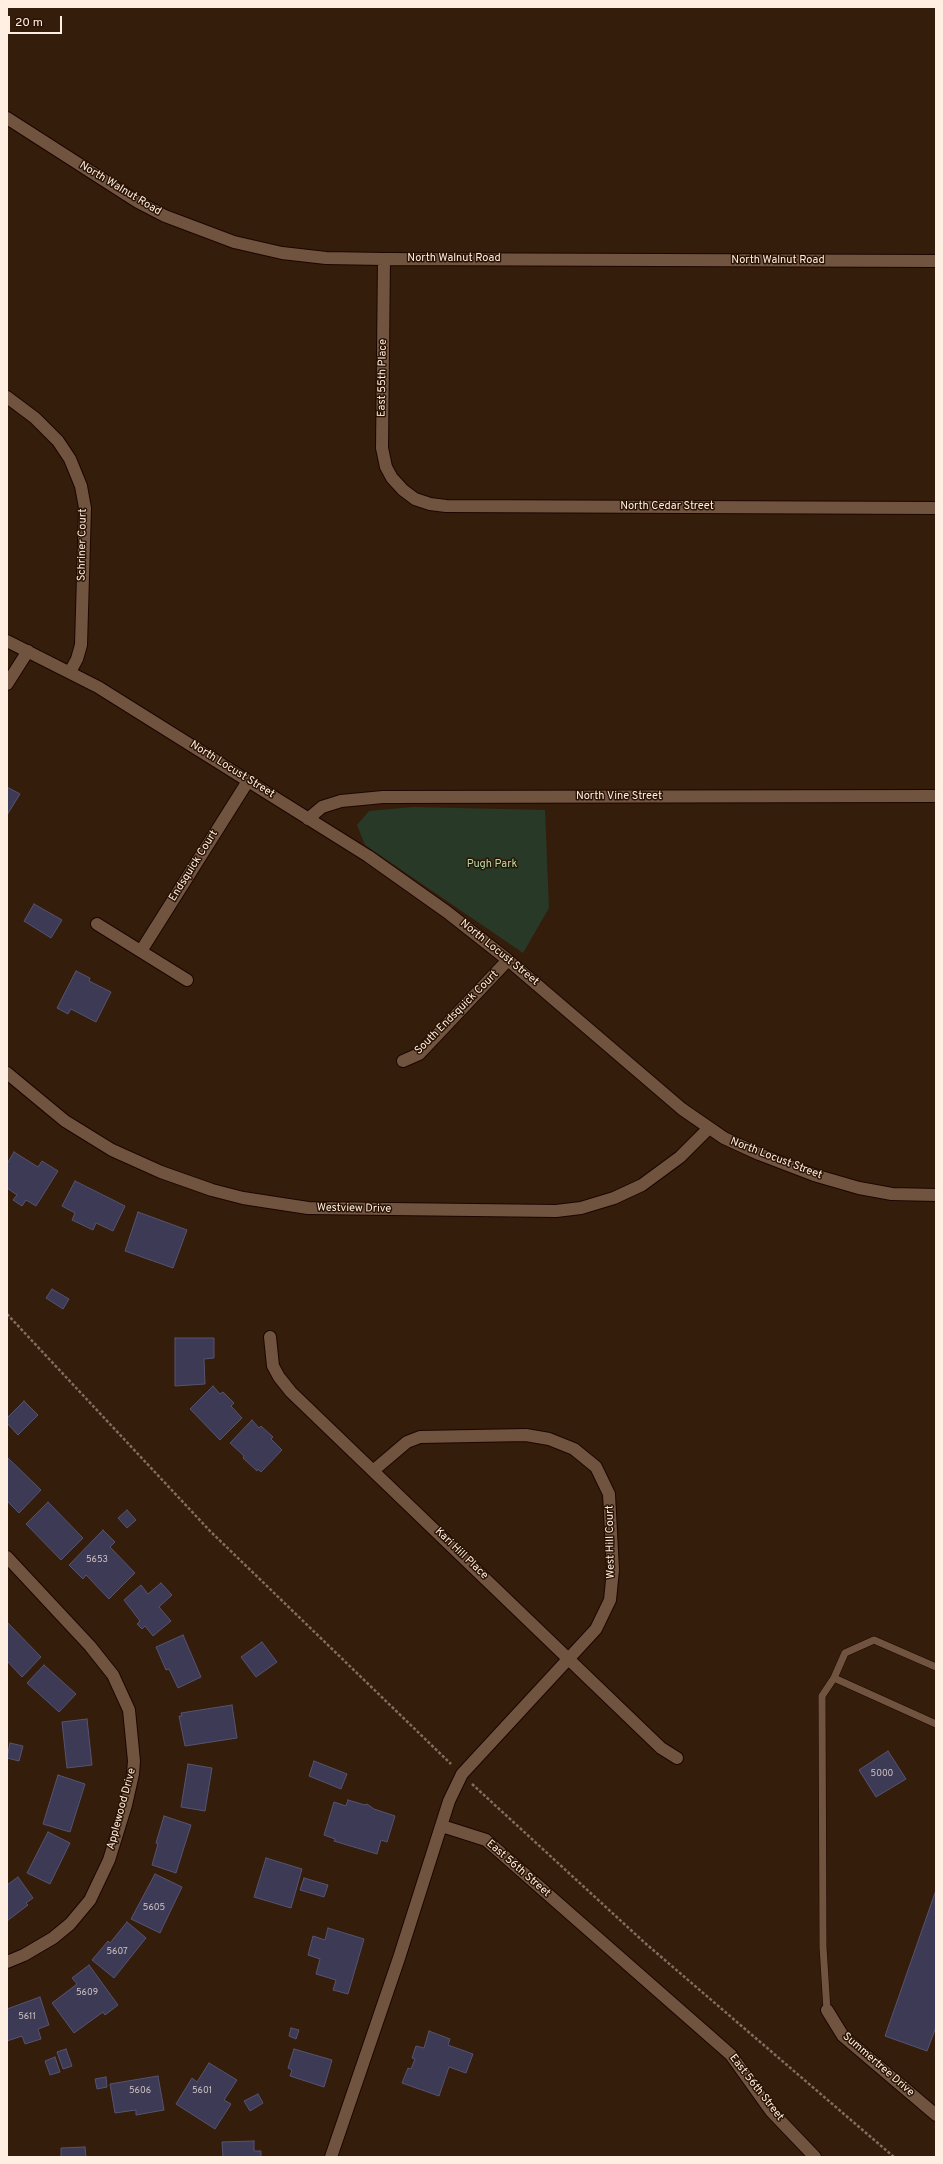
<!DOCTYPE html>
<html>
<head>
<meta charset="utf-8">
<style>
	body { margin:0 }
	#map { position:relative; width:943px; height:2164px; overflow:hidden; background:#351d0b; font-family:Overpass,sans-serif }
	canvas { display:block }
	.frame { position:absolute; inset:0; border:8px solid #ffeee2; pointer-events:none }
	.scale { position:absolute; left:8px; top:16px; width:54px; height:18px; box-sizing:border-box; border:2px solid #ffeee2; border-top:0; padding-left:5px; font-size:12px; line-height:14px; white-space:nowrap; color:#ffeee2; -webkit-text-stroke:3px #2b1403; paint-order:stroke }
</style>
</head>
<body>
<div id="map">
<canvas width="943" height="2164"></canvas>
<div class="frame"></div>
<div class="scale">20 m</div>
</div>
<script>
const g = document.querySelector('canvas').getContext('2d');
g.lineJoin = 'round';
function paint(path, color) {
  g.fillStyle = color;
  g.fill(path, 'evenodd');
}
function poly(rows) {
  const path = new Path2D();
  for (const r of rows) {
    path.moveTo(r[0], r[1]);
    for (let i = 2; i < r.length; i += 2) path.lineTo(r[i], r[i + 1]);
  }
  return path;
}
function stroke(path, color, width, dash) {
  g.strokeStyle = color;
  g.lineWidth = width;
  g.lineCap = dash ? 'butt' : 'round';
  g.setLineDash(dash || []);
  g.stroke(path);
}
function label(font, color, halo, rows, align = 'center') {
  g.font = font + ' Overpass,sans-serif';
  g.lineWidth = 3;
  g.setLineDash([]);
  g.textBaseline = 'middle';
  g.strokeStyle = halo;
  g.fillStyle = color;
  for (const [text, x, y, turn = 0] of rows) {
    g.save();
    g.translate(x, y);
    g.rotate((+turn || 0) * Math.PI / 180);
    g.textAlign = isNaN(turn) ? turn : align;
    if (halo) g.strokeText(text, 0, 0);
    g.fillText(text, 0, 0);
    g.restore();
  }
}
const green = poly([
	[413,807,545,810,549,908,523,953,365,845,357,825,369,811]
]);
const building = poly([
	[7,787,20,794,7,815,7,787],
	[34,904,62,920,51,938,24,921,34,904],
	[76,971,90,978,89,981,111,992,96,1022,71,1009,68,1014,57,1008,76,971],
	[14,1152,38,1167,42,1161,58,1171,36,1206,26,1200,22,1206,13,1200,17,1195,7,1188,7,1164,14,1152],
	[75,1181,125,1206,113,1231,96,1223,93,1230,72,1220,75,1213,62,1206,75,1181],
	[138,1212,187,1230,173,1268,125,1251,138,1212],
	[52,1289,69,1299,63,1309,46,1298,52,1289],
	[175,1338,214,1338,214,1358,204,1359,205,1384,175,1386,175,1338],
	[213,1386,220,1394,223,1392,234,1403,231,1406,242,1418,220,1440,190,1409,213,1386],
	[24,1401,38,1415,18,1435,7,1423,7,1418,24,1401],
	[252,1420,259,1428,261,1426,273,1437,271,1439,282,1450,261,1472,258,1469,257,1471,243,1458,244,1456,230,1443,252,1420],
	[7,1457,41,1490,19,1513,7,1501,7,1457],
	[48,1502,83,1538,61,1560,26,1524,48,1502],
	[127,1510,136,1520,127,1528,118,1518,127,1510],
	[103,1530,115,1542,110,1547,135,1573,109,1599,86,1575,83,1579,69,1565,103,1530],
	[161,1583,172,1595,159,1607,171,1621,153,1636,145,1626,142,1629,137,1624,140,1621,124,1600,141,1585,148,1594,161,1583],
	[7,1622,41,1657,22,1677,7,1661,7,1622],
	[183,1635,201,1677,178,1688,169,1669,166,1670,156,1647,183,1635],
	[262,1642,277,1662,256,1677,241,1657,262,1642],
	[44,1665,76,1694,59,1712,27,1683,44,1665],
	[232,1705,237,1738,185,1746,179,1716,182,1716,181,1713,232,1705],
	[87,1719,92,1765,67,1768,62,1722,87,1719],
	[10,1743,23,1746,19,1761,7,1758,10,1743],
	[888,1751,906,1779,876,1797,859,1770,888,1751],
	[314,1761,347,1774,341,1789,309,1776,314,1761],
	[188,1764,212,1768,205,1811,181,1807,188,1764],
	[58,1775,85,1784,70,1832,43,1824,58,1775],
	[348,1800,365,1805,367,1804,374,1809,395,1816,387,1842,381,1840,377,1854,334,1841,335,1839,324,1835,334,1802,346,1806,348,1800],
	[164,1816,191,1825,176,1873,152,1865,158,1844,156,1843,164,1816],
	[48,1832,70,1843,50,1884,27,1873,48,1832],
	[266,1858,302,1869,291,1908,254,1897,266,1858],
	[155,1874,182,1887,160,1933,131,1919,155,1874],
	[18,1877,33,1898,26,1903,28,1905,7,1921,7,1885,18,1877],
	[304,1878,328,1885,324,1897,300,1890,304,1878],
	[936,1890,936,2027,927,2051,885,2036,936,1890],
	[127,1922,146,1938,114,1978,92,1960,108,1941,110,1943,127,1922],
	[328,1928,364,1939,348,1994,333,1990,336,1980,316,1974,320,1959,308,1955,313,1936,325,1940,328,1928],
	[89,1965,118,2005,105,2015,103,2012,74,2033,52,2003,77,1984,72,1978,89,1965],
	[40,1997,49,2025,38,2029,41,2039,25,2044,22,2036,7,2041,7,2009,40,1997],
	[291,2028,299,2030,296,2039,289,2036,291,2028],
	[429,2031,450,2039,448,2045,473,2054,466,2073,449,2067,439,2096,402,2083,408,2068,411,2069,415,2059,412,2058,416,2046,424,2048,429,2031],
	[66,2049,72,2066,63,2069,57,2052,66,2049],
	[294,2049,332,2060,324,2087,290,2076,292,2070,288,2068,294,2049],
	[55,2057,60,2072,50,2075,45,2061,55,2057],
	[209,2063,237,2080,224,2100,231,2104,215,2129,176,2104,192,2078,197,2082,209,2063],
	[158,2076,164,2110,136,2115,136,2110,115,2113,110,2084,158,2076],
	[106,2077,107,2087,97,2089,95,2079,106,2077],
	[258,2094,263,2103,250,2111,244,2101,258,2094],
	[254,2141,254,2151,261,2151,261,2157,223,2157,222,2142,254,2141],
	[85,2147,86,2157,61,2157,61,2148,85,2147]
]);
const path = poly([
	[7,1314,210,1531,451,1764],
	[472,1784,645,1943,894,2157]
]);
const lane = poly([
	[834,1678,845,1653,874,1640,936,1667],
	[827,2010,823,1947,822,1696,834,1678,936,1724]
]);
const street = poly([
	[7,118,138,202,165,216,234,242,282,253,326,258,384,259,936,261],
	[384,259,382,448,386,467,392,478,403,490,415,499,430,504,446,506,936,508],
	[7,397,35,418,58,441,70,459,81,486,85,508,81,645,77,659,70,672],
	[7,641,98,687,368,856,447,912,508,960,682,1109,724,1138,759,1154,814,1175,859,1188,892,1194,936,1195],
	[7,684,28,651],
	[308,819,322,807,341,801,383,797,936,796],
	[97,924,187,980],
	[141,951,248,781],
	[403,1061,419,1054,508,960],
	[7,1073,65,1121,112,1150,161,1172,212,1190,243,1198,308,1208,556,1211,581,1208,614,1198,642,1185,680,1157,709,1128],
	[270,1337,273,1366,279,1377,291,1392,661,1748,677,1758],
	[7,1557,90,1646,113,1675,129,1710,134,1761,133,1774,126,1805,109,1860,90,1900,70,1924,53,1938,24,1955,7,1962],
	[442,1826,486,1840,731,2055,771,2111,815,2157],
	[827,2010,843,2036,936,2115],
	[331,2157,399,1958,449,1801,462,1774,596,1629,610,1600,613,1570,609,1494,596,1467,574,1449,549,1439,526,1435,420,1437,407,1442,374,1470]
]);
const numberNames = [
	["5653",97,1560],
	["5000",882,1774],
	["5605",154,1908],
	["5607",117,1952],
	["5609",87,1993],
	["5611",27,2017],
	["5606",140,2091],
	["5601",202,2091]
];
const streetNames = [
	["North Walnut Road",120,189,31],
	["North Walnut Road",454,259],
	["North Walnut Road",778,261],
	["East 55th Place",383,378,-89],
	["North Cedar Street",667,507],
	["Schriner Court",83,545,-89],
	["North Locust Street",232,770,32],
	["North Vine Street",619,797],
	["Endsquick Court",194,866,-58],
	["North Locust Street",499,953,39],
	["South Endsquick Court",457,1013,-45],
	["North Locust Street",776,1159,21],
	["Westview Drive",354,1209,1],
	["West Hill Court",611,1542,-91],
	["Kari Hill Place",461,1554,44],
	["Applewood Drive",122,1809,-75],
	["East 56th Street",518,1869,41],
	["Summertree Drive",878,2065,41],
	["East 56th Street",756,2088,52]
];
const parkNames = [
	["Pugh Park",492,865]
];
paint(green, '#293927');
paint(building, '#3d3a56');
stroke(building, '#565371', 1);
stroke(lane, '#1c0600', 8);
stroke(street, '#1c0600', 14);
stroke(path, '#836d5e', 2.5, [3, 2]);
stroke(lane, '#705440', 7);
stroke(street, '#705440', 12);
label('9px', '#cec1bf', null, numberNames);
label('11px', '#ffeee2', '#2b1403', streetNames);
label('11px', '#b0daac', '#2b1403', parkNames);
</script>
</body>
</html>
